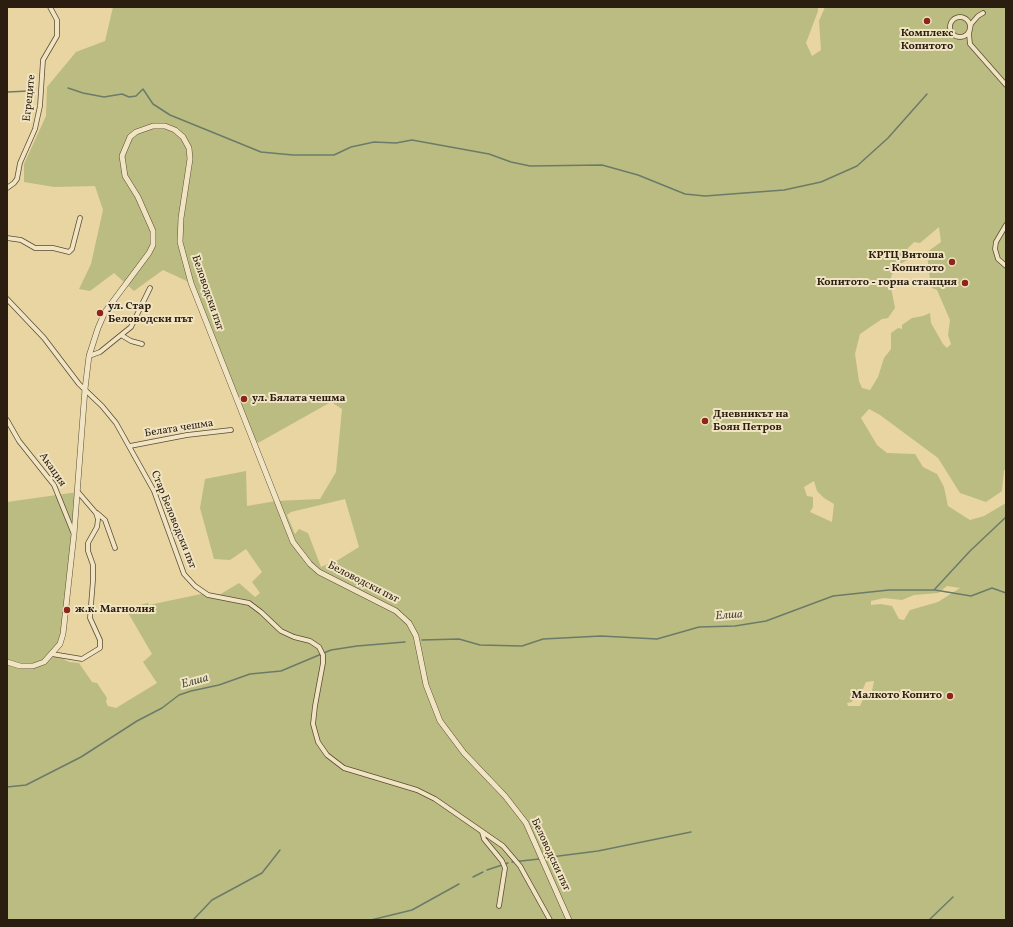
<!DOCTYPE html>
<html>
<head>
<meta charset="utf-8">
<style>
	body { margin:0 }
	#map { position:relative; width:1013px; height:927px; overflow:hidden; background:#e8d5a2; font-family:Vollkorn,serif }
	canvas { display:block }
	.frame { position:absolute; inset:0; border:8px solid #2b1e11; pointer-events:none }
</style>
</head>
<body>
<div id="map">
<canvas width="1013" height="927"></canvas>
<div class="frame"></div>
</div>
<script>
const g = document.querySelector('canvas').getContext('2d');
g.lineJoin = 'round';
function paint(path, color) {
  g.fillStyle = color;
  g.fill(path, 'evenodd');
}
function poly(rows) {
  const path = new Path2D();
  for (const r of rows) {
    if (r.length === 3) {
      path.moveTo(r[0] + r[2], r[1]);
      path.arc(r[0], r[1], r[2], 0, 2 * Math.PI);
      continue;
    }
    path.moveTo(r[0], r[1]);
    for (let i = 2; i < r.length; i += 2) path.lineTo(r[i], r[i + 1]);
  }
  return path;
}
function stroke(path, color, width, dash) {
  g.strokeStyle = color;
  g.lineWidth = width;
  g.lineCap = dash ? 'butt' : 'round';
  g.setLineDash(dash || []);
  g.stroke(path);
}
function label(font, color, halo, rows, align = 'center') {
  g.font = font + ' Vollkorn,serif';
  g.lineWidth = 4;
  g.setLineDash([]);
  g.textBaseline = 'middle';
  g.strokeStyle = halo;
  g.fillStyle = color;
  for (const [text, x, y, turn = 0] of rows) {
    g.save();
    g.translate(x, y);
    g.rotate((+turn || 0) * Math.PI / 180);
    g.textAlign = isNaN(turn) ? turn : align;
    if (halo) g.strokeText(text, 0, 0);
    g.fillText(text, 0, 0);
    g.restore();
  }
}
const green = poly([
	[113,7,818,7,818,11,806,43,812,56,821,50,819,21,825,7,1006,7,1006,470,1004,470,1002,491,986,502,960,493,938,458,880,415,869,409,861,418,877,445,887,453,915,454,923,467,937,474,944,487,948,506,970,520,984,516,1006,503,1006,920,7,920,7,502,78,492,63,634,53,654,69,662,79,663,92,682,97,683,107,698,106,702,108,706,116,708,157,683,143,662,152,654,127,611,132,607,148,603,149,605,201,594,214,598,239,583,255,597,260,593,252,582,262,572,246,549,230,560,214,559,200,508,205,479,246,471,247,506,276,501,320,499,336,472,342,409,331,402,258,443,246,428,191,283,163,270,134,291,114,273,90,291,79,289,91,264,103,210,95,186,54,187,24,182,24,164,46,116,47,87,76,52,105,41],
	[939,227,941,242,927,252,929,273,932,288,937,290,950,320,948,335,951,344,947,348,943,344,931,323,930,313,923,316,912,318,902,325,902,329,898,328,891,333,891,349,884,358,878,377,870,390,862,388,859,381,855,354,860,334,882,319,888,318,895,308,890,282,892,274,900,264,907,260,908,248,914,242,920,243],
	[814,481,817,491,824,498,834,504,832,522,810,512,813,507,813,497,807,496,804,487],
	[345,499,359,547,338,560,321,567,308,533,299,529,295,534,287,515,291,512],
	[947,586,960,588,938,602,910,610,904,620,899,619,892,606,881,604,871,605,871,601,884,598,902,600,914,595,938,593],
	[874,681,872,691,864,697,860,706,848,706,847,703,852,702,856,691,862,691,866,682]
]);
const stream = poly([
	[68,88,83,93,104,97,122,94,129,97,136,96,143,89,153,104,170,115,261,152,293,155,334,155,351,147,374,142,396,143,412,140,489,154,511,162,530,166,602,165,638,175,685,194,705,196,784,190,821,182,857,166,888,138,927,94],
	[7,92,29,91],
	[935,590,971,596,992,588,1006,593],
	[422,640,459,639,480,645,522,646,543,639,601,636,657,639,699,627,735,626,766,621,833,596,889,590,934,590,970,551,1006,517],
	[7,787,26,785,81,757,137,721,162,708,179,695,191,691,219,685,250,674,281,671,331,650,357,646,405,642],
	[543,858,598,851,691,832],
	[512,862,539,859],
	[487,870,508,863],
	[473,877,483,872],
	[193,920,212,900,262,873,280,850],
	[371,920,412,910,459,884],
	[929,920,953,897]
]);
const minor = poly([
	[983,13,978,16,971,24,969,34,970,44,1006,85],
	[960,27,10],
	[7,188,14,183,17,179,20,163,35,129,40,106,43,60,57,36,57,20,50,7],
	[1006,225,996,242,995,249,998,259,1006,266],
	[7,238,21,240,35,248,53,248,69,252,72,249,80,218],
	[7,299,44,338,79,384,102,406,116,423,154,491,184,574,195,586,208,595,249,603,261,612,281,631,294,637,310,641,319,647,323,655,323,663,315,706,313,724,318,742,327,755,344,768,417,790,435,799,503,846,520,866,550,920],
	[121,335,131,327,150,288],
	[89,356,100,352,121,335,131,341,142,344],
	[7,420,19,441,54,485,73,532],
	[130,446,187,435,231,430],
	[97,513,105,520,115,548],
	[52,654,82,659,100,648,100,640,90,618,93,580,93,565,88,551,88,543,97,527,98,519,96,513,78,492],
	[482,832,484,839,502,861,505,868,499,906]
]);
const tertiary = poly([
	[7,662,20,666,33,666,44,662,60,644,63,634,74,534,85,389,89,356,98,328,105,312,149,253,153,245,153,231,138,197,125,176,122,156,130,137,136,132,153,126,165,126,175,130,183,137,189,148,190,159,181,218,180,242,191,283,293,542,310,564,319,572,396,611,409,623,416,636,426,685,440,721,464,753,505,796,526,823,569,920]
]);
const markers = [
	[927,21,4,"#8f2418"],
	[952,262,4,"#8f2418"],
	[965,283,4,"#8f2418"],
	[100,313,4,"#8f2418"],
	[244,399,4,"#8f2418"],
	[705,421,4,"#8f2418"],
	[67,610,4,"#8f2418"],
	[950,696,4,"#8f2418"]
];
const poiNames = [
	["Комплекс",927,34,"center"],
	["Копитото",927,47,"center"],
	["КРТЦ Витоша",944,256,"right"],
	["- Копитото",944,269,"right"],
	["Копитото - горна станция",957,283,"right"],
	["ул. Стар",108,307],
	["Беловодски път",108,320],
	["ул. Бялата чешма",252,399],
	["Дневникът на",713,415],
	["Боян Петров",713,428],
	["ж.к. Магнолия",75,610],
	["Малкото Копито",942,696,"right"]
];
const streetNames = [
	["Егреците",30,98,-84],
	["Беловодски път",207,293,71],
	["Белата чешма",179,429,-9],
	["Акация",52,470,55],
	["Стар Беловодски път",173,520,68],
	["Беловодски път",363,583,27],
	["Беловодски път",550,855,65]
];
const waterNames = [
	["Елша",729,616,-4],
	["Елша",195,682,-15]
];
paint(green, '#bbbc81');
stroke(stream, '#6c7b69', 1.5);
stroke(minor, '#5a4c35', 5.5);
stroke(tertiary, '#5a4c35', 6);
stroke(minor, '#f0e4c3', 4);
stroke(tertiary, '#f0e4c3', 5);
for (const [x, y, r, color] of markers) {
  const dot = new Path2D();
  dot.arc(x, y, r, 0, 2 * Math.PI);
  g.fillStyle = color;
  g.fill(dot);
  stroke(dot, '#f0e4c3', 1.5);
}
label('bold 11px', '#2b1e11', '#f0e4c3', poiNames, 'left');
label('11px', '#2b1e11', '#f0e4c3', streetNames);
label('italic 12px', '#4b4c3d', '#f0e4c3', waterNames);
</script>
</body>
</html>
